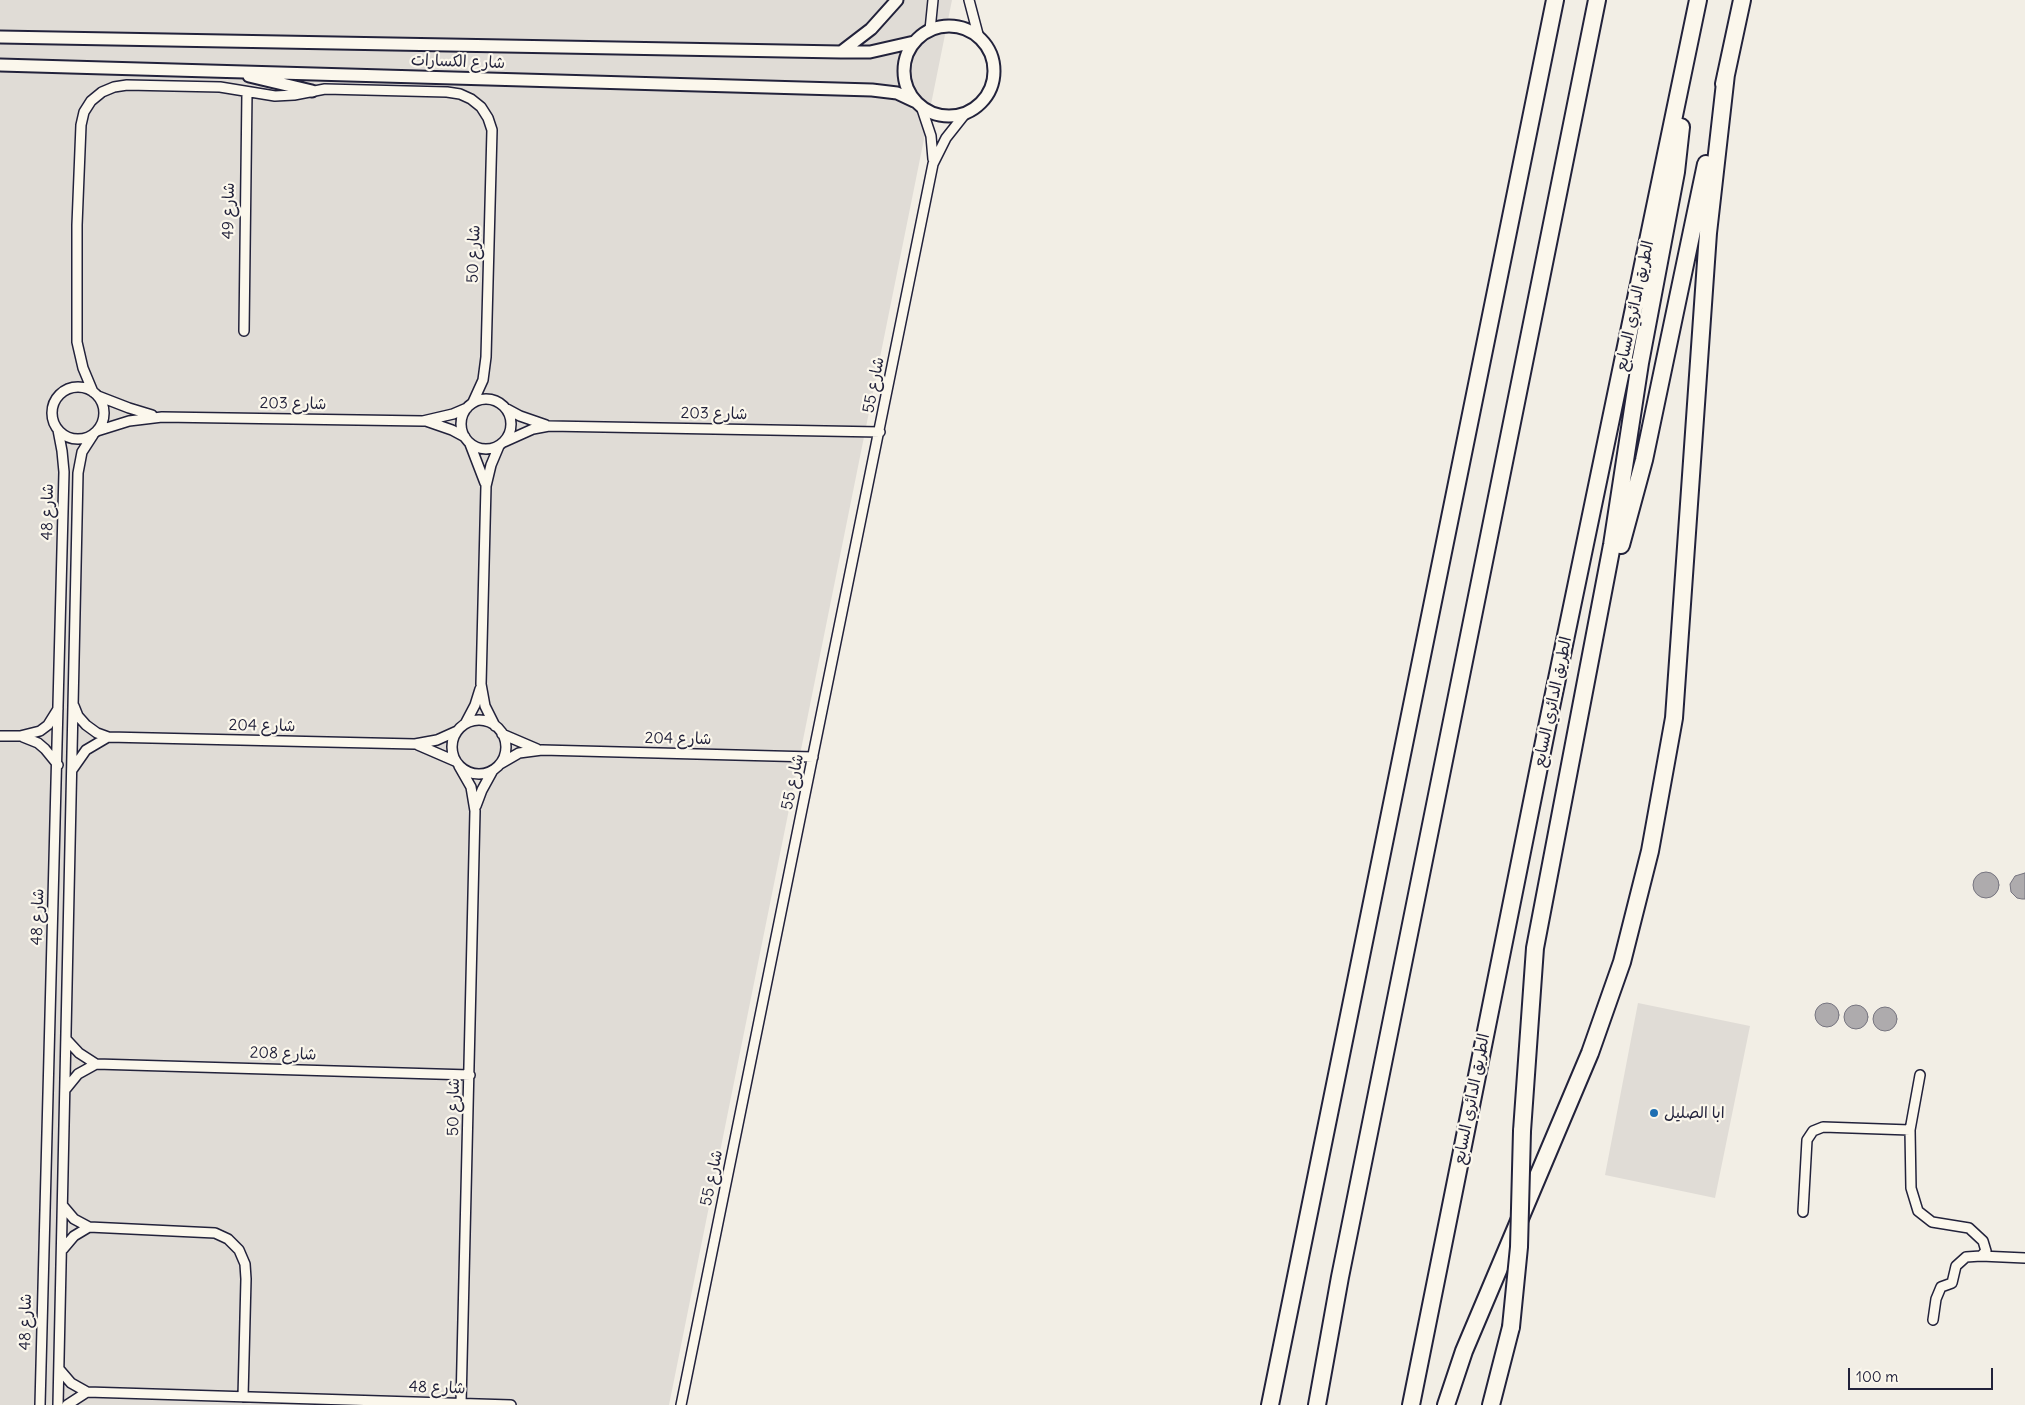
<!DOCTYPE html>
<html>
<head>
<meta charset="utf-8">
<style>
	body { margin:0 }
	#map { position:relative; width:2025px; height:1405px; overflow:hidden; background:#f2eee5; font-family:Delius,sans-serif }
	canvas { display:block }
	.scale { position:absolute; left:1848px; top:1368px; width:145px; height:22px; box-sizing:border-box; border:2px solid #22223b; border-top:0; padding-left:6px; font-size:15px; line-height:18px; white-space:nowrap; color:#22223b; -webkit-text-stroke:4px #fbf7ec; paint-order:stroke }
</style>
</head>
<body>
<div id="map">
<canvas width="2025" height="1405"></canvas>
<div class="scale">100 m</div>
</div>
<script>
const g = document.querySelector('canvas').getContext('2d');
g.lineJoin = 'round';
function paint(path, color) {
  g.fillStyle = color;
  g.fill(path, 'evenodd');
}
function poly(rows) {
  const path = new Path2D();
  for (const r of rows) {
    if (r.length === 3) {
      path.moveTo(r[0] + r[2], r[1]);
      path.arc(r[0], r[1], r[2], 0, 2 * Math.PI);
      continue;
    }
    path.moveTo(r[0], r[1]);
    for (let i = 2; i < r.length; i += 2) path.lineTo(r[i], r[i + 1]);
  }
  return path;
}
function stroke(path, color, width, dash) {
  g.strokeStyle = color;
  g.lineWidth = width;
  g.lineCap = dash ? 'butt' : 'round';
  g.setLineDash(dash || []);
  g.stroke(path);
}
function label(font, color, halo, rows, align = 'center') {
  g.font = font + ' Delius,"Playpen Sans Arabic",sans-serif';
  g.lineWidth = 4.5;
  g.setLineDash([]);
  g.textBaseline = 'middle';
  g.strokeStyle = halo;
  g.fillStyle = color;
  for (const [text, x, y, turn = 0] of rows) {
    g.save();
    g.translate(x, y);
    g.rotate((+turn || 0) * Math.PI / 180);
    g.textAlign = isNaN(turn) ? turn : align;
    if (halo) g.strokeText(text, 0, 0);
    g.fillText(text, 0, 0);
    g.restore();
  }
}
const built = poly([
	[0,0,952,0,669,1405,0,1405],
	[1638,1003,1750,1026,1715,1198,1605,1175]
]);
const water = poly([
	[1986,885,13],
	[2025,873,2025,899,2022,899,2017,898,2011,892,2010,884,2015,876,2025,873],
	[1827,1015,12],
	[1856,1017,12],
	[1885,1019,12]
]);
const minor = poly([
	[969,0,979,38],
	[930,30,933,0],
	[922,109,931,136,933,159],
	[244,331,247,92],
	[78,413,26],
	[93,392,83,368,77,342,77,225,81,125,84,112,91,101,102,92,114,87,127,85,220,87,275,96,294,95,325,89,447,92,460,94,471,99,481,107,488,118,492,130,486,357,483,380,473,402],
	[98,396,129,408,152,415],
	[486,424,25],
	[507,409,520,416,546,425],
	[426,421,452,430,465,437],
	[97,431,129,421,162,417,423,421,453,414,467,408],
	[504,442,533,429,549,426,880,432],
	[470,444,485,483],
	[74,706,78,716,86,725,97,733,108,737,415,744,437,740,457,731],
	[479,747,27],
	[465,724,475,705,480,689],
	[495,726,485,706,481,684,486,486,491,465,499,446],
	[502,734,537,749],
	[0,736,20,736,40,731,48,725,58,709],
	[23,737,38,743,45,749,58,765],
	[418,745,455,761],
	[500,764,519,753,542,750,813,757],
	[459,766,471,787,475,811,461,1404],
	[72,770,86,750,108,737],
	[476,806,482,790,493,770],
	[66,1039,79,1053,96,1064,470,1075],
	[1920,1075,1910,1130,1911,1188,1918,1211,1932,1222,1969,1228,1983,1241,1986,1251,1981,1256,1966,1257,1956,1266,1952,1283,1941,1287,1936,1299,1933,1320],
	[65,1090,78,1074,96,1064],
	[63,1206,74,1219,89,1227,215,1233,228,1239,239,1250,245,1264,246,1279,243,1397],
	[1803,1212,1807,1140,1813,1131,1823,1127,1910,1130],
	[63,1249,74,1236,89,1227],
	[1981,1256,2025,1258],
	[59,1369,71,1383,87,1392,511,1405],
	[40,1405,64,472,62,451,58,430],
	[58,1405,78,473,82,452,93,435],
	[67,1405,87,1392],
	[681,1405,933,164,946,138,965,114]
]);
const tertiary = poly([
	[949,71,45],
	[0,37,841,52,870,52,914,42],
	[841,52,871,29,897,0],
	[0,65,872,90,897,93,914,101],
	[249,76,312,91]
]);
const motorway = poly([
	[1724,84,1742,0],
	[1621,545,1644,460,1706,164],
	[1522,1131,1535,948,1612,545,1640,363,1676,172,1681,127],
	[1270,1405,1555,0],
	[1317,1405,1340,1277,1597,0],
	[1411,1405,1548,722,1698,0],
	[1446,1405,1464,1351,1590,1053,1622,962,1650,851,1674,718,1708,233,1726,74],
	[1491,1405,1511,1327]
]);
const motorwayBridge = poly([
	[1511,1327,1519,1247,1522,1131]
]);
const markers = [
	[1654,1113,5,"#1f6fb2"]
];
const streetNames = [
	["شارع الكسارات",458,62,2],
	["شارع 49",229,211,-89],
	["شارع 50",474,254,-88],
	["الطريق الدائري السابع",1635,306,-78],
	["شارع 55",874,385,-79],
	["شارع 203",293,404,1],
	["شارع 203",714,414,1],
	["شارع 48",48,512,-89],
	["الطريق الدائري السابع",1553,702,-78],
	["شارع 204",262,726,1],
	["شارع 204",678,739,1],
	["شارع 55",793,782,-78],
	["شارع 48",38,917,-88],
	["شارع 208",283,1054,2],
	["الطريق الدائري السابع",1472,1099,-79],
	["شارع 50",454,1107,-89],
	["شارع 55",712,1178,-78],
	["شارع 48",26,1322,-89],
	["شارع 48",437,1388,2]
];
const poiNames = [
	["ابا الصليل",1664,1113]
];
paint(built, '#e0dcd6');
paint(water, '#aeabad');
stroke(water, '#76747f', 1);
stroke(minor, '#22223b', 12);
stroke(tertiary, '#22223b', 15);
stroke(motorway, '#22223b', 20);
stroke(minor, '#fbf7ec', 9);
stroke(tertiary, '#fbf7ec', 11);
stroke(motorway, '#fbf7ec', 16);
stroke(motorwayBridge, '#22223b', 20, []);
stroke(motorwayBridge, '#fbf7ec', 16);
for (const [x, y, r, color] of markers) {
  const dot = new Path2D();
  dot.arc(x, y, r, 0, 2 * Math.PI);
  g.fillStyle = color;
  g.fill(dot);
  stroke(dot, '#fbf7ec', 2);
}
label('16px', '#22223b', '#fbf7ec', streetNames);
label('16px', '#22223b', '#fbf7ec', poiNames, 'left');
</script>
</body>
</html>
